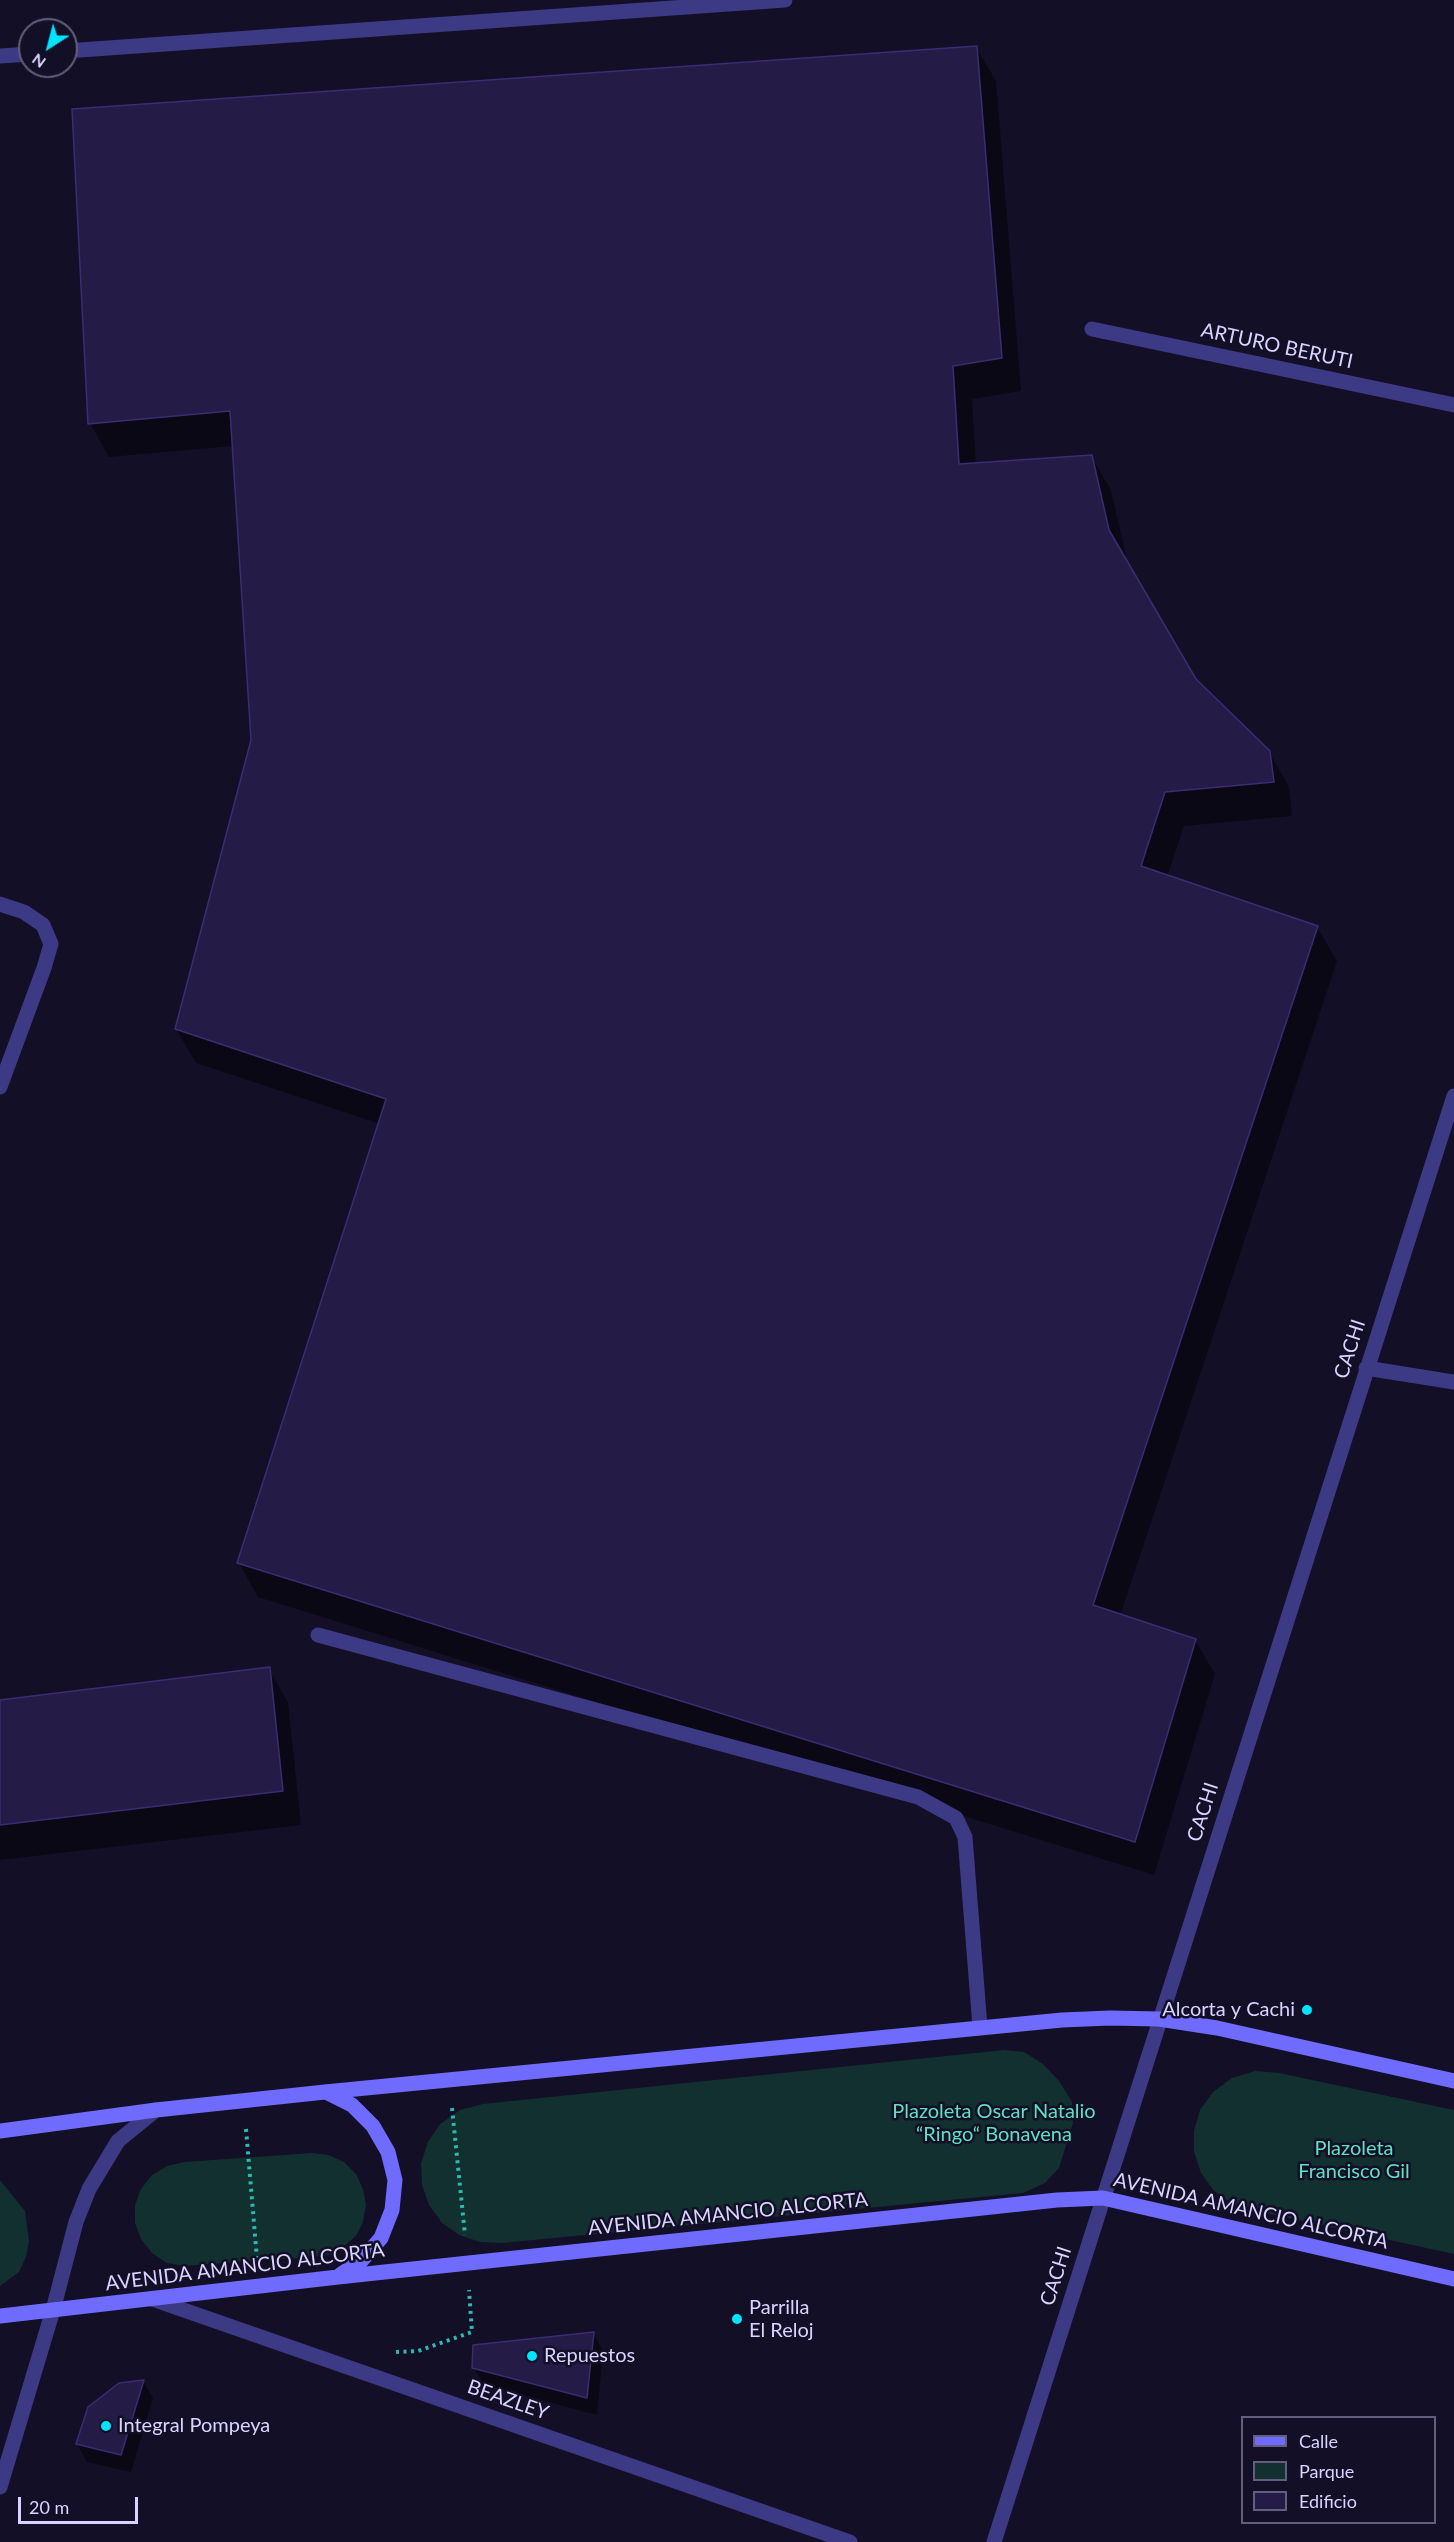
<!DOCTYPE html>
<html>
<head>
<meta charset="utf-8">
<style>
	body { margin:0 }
	#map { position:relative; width:1454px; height:2542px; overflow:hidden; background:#130f26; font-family:Lato,sans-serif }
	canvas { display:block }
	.legend { position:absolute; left:1241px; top:2416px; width:195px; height:108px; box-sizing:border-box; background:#130f26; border:2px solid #625e7d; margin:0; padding:8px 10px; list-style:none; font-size:18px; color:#d9d4ff }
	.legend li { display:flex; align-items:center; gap:12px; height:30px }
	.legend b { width:30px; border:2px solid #625e7d }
	.north { position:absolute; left:18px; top:18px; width:60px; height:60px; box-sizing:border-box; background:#130f26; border:2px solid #625e7d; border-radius:50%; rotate:216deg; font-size:16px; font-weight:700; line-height:24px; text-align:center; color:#d9d4ff }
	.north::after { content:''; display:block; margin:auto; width:21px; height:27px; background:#00e5ff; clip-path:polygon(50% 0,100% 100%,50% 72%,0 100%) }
	.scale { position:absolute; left:18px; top:2497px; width:120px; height:27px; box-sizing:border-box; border:3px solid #d9d4ff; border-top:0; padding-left:8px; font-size:18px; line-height:21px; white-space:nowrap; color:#d9d4ff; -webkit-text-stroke:4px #130f26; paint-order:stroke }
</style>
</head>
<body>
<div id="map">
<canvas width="1454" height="2542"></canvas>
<ul class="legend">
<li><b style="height:8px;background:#6f6bff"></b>Calle</li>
<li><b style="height:16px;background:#12302f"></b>Parque</li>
<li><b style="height:16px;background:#241b47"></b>Edificio</li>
</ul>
<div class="north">N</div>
<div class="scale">20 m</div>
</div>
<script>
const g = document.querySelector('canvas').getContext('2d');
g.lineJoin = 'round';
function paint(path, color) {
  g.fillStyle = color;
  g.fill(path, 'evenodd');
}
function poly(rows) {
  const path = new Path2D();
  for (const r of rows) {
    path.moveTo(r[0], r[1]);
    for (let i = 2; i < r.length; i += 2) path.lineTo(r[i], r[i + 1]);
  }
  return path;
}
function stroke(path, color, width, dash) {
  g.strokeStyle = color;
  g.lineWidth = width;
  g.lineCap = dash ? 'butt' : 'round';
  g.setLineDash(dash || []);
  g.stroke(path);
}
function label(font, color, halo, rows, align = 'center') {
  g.font = font + ' Lato,sans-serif';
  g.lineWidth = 5;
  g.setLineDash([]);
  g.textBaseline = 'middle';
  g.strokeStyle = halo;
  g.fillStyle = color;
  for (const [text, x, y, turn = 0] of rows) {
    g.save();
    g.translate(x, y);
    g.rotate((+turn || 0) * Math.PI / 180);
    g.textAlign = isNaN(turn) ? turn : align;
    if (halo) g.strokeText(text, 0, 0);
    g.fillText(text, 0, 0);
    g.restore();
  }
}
const green = poly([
	[1004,2050,1024,2052,1043,2064,1059,2081,1072,2102,1073,2123,1059,2168,1045,2183,1023,2193,502,2243,480,2242,459,2235,442,2223,429,2205,422,2185,421,2163,428,2142,440,2124,460,2110,483,2104],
	[1255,2071,1279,2073,1454,2110,1454,2254,1252,2210,1231,2203,1214,2191,1201,2173,1194,2152,1194,2131,1200,2110,1213,2092,1232,2078],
	[312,2153,329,2155,344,2162,356,2174,363,2189,366,2205,363,2222,356,2236,343,2247,329,2255,312,2257,184,2266,167,2263,152,2253,141,2239,135,2223,135,2205,141,2189,152,2175,167,2166,184,2162],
	[0,2180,25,2211,29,2241,26,2257,19,2272,0,2286]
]);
const shadow = poly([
	[976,47,996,81,1021,391,972,399,976,465,1091,456,1111,490,1128,565,1195,680,1269,752,1289,787,1292,816,1184,826,1167,877,1317,927,1337,961,1120,1616,1195,1640,1215,1674,1154,1875,258,1597,239,1563,380,1124,196,1063,176,1029,252,740,233,446,109,457,90,423],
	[269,1669,288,1703,301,1825,0,1860,0,1702],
	[593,2333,603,2351,597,2415,484,2385,473,2367],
	[143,2381,153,2398,131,2472,87,2462,77,2444]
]);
const building = poly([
	[977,46,1002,358,953,366,959,464,1092,455,1109,530,1196,679,1270,751,1274,782,1165,792,1141,866,1318,926,1093,1605,1196,1639,1135,1842,237,1563,386,1099,175,1029,251,740,230,411,88,424,72,109,977,46],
	[270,1667,283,1791,0,1825,0,1700,270,1667],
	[594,2332,587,2398,472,2368,473,2345,594,2332],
	[144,2380,121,2455,76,2444,88,2407,119,2383,144,2380]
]);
const path = poly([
	[452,2108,465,2235],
	[246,2129,257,2259],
	[396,2352,418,2351,472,2332,469,2290]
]);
const service = poly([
	[318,1635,918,1797,956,1818,965,1837,980,2027]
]);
const minor = poly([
	[66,51,785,0],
	[0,56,30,54],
	[1092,329,1454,405],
	[0,904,24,912,43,925,51,944,44,968,0,1087],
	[1366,1368,1454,1382],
	[152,2299,850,2542],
	[0,2487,53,2310,76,2222,89,2189,118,2141,156,2110],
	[994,2542,1454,1096]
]);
const secondary = poly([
	[326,2092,352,2105,373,2126,388,2152,395,2180,392,2210,381,2238,362,2260,340,2275],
	[0,2131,156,2110,325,2092,1062,2020,1110,2018,1159,2019,1217,2028,1454,2081],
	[0,2316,338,2277,1057,2200,1103,2198,1454,2279]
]);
const markers = [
	[1307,2010,6,"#00e5ff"],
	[737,2319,6,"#00e5ff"],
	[532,2356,6,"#00e5ff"],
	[106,2426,6,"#00e5ff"]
];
const streetNames = [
	["ARTURO BERUTI",1277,346,12],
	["CACHI",1350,1349,-72],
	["CACHI",1203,1812,-72],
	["AVENIDA AMANCIO ALCORTA",1251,2211,13],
	["AVENIDA AMANCIO ALCORTA",728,2214,-6],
	["AVENIDA AMANCIO ALCORTA",245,2267,-7],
	["CACHI",1056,2276,-72],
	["BEAZLEY",508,2400,19]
];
const poiNames = [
	["Alcorta y Cachi",1295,2010,"right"],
	["Parrilla",749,2308],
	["El Reloj",749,2331],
	["Repuestos",544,2356],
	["Integral Pompeya",118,2426]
];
const parkNames = [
	["Plazoleta Oscar Natalio",994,2112],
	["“Ringo“ Bonavena",994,2135],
	["Plazoleta",1354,2149],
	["Francisco Gil",1354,2172]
];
paint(green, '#12302f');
paint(shadow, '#0007');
paint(building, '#241b47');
stroke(building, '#3b2d73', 1.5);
stroke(path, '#2fb8b0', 4, [3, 4.5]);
stroke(service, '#3d3a85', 15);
stroke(minor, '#3d3a85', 15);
stroke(secondary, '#6f6bff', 15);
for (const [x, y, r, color] of markers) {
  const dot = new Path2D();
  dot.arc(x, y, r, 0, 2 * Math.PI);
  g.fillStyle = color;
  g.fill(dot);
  stroke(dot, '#130f26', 2);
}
label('20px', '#d9d4ff', '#130f26', streetNames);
label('20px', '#d9d4ff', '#130f26', poiNames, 'left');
label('20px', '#5fe0c0', '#130f26', parkNames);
</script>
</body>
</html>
